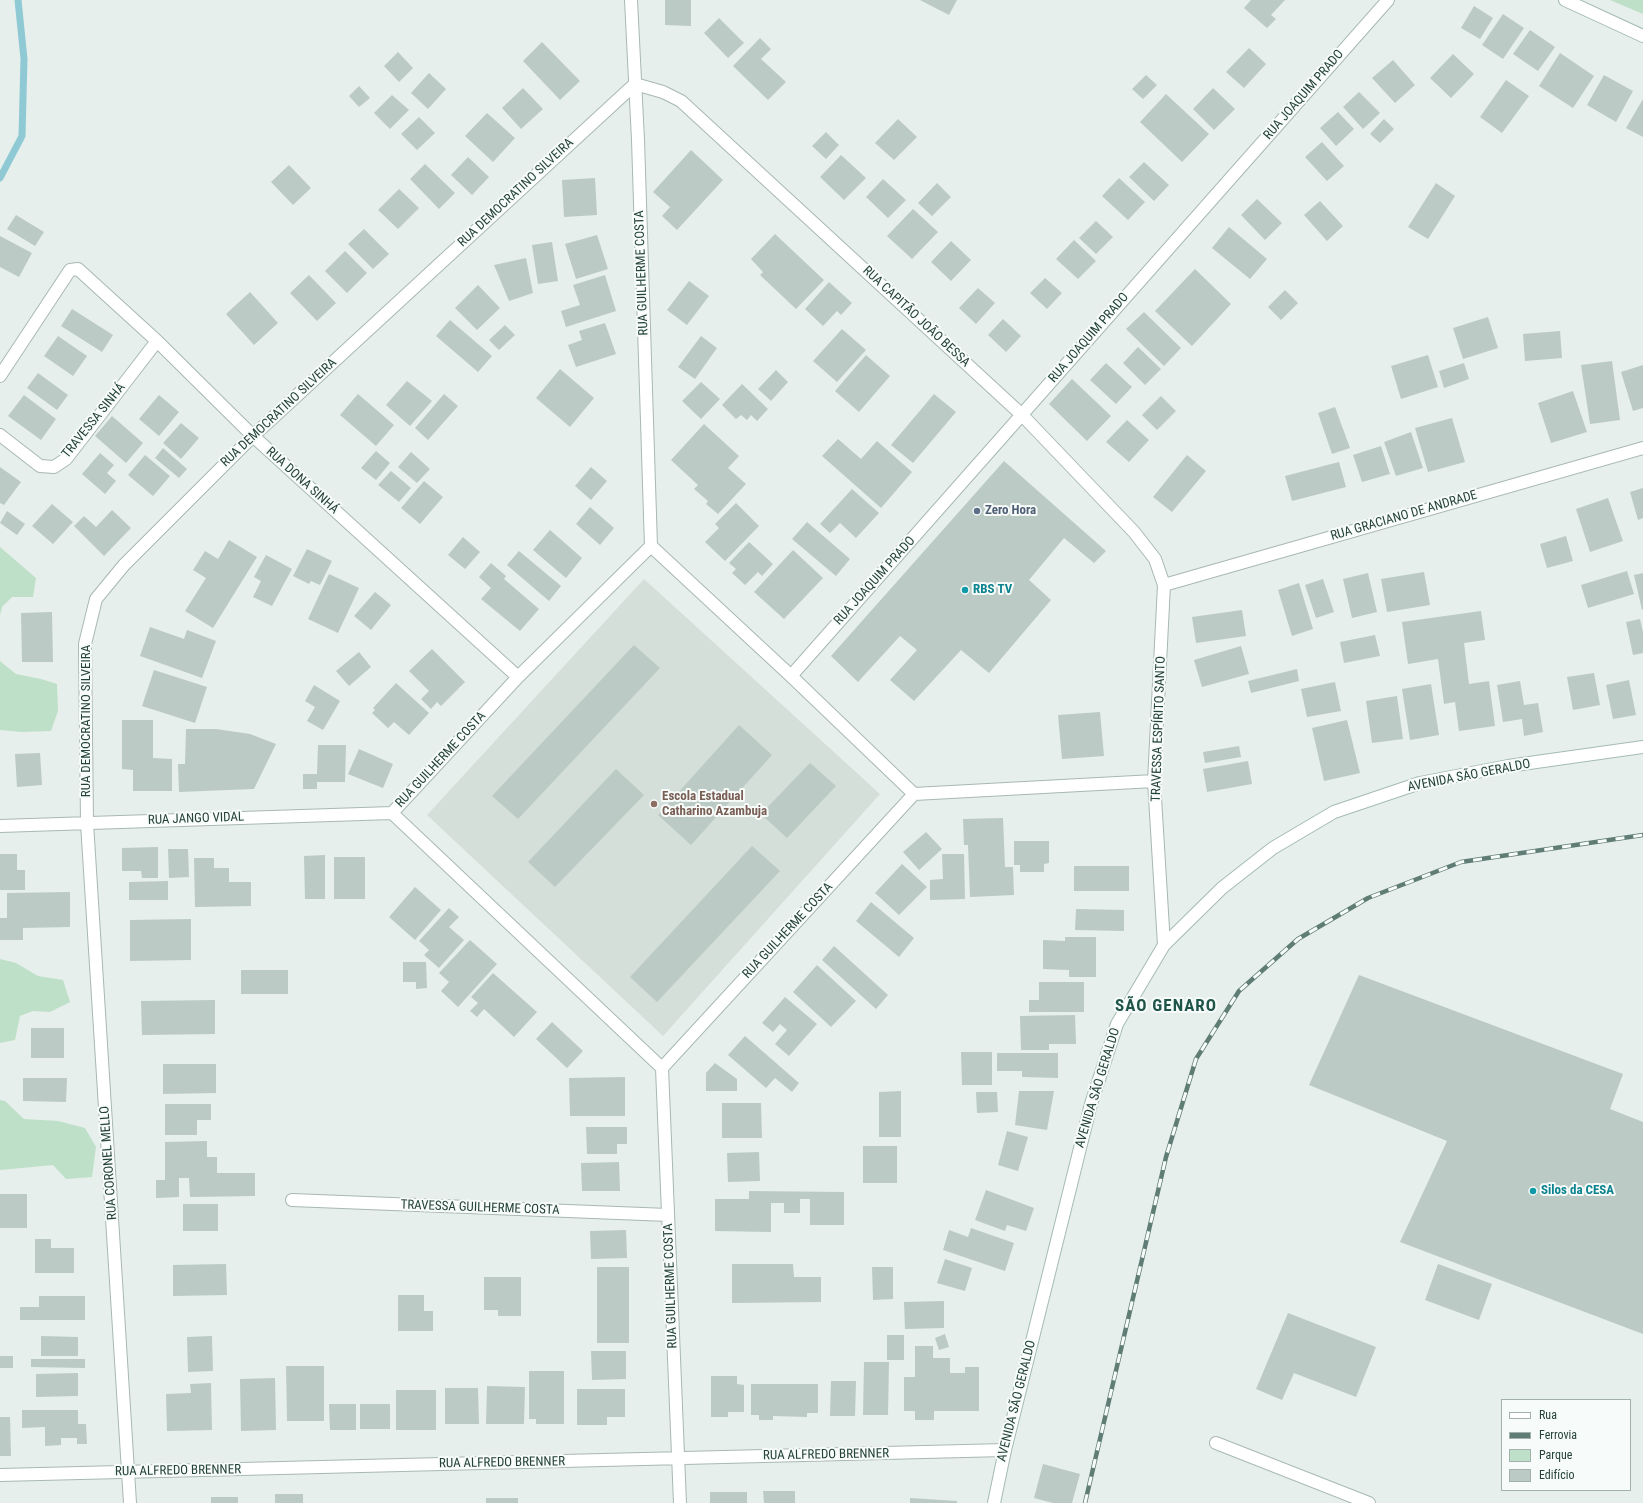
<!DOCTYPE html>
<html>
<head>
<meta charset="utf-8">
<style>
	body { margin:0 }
	#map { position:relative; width:1643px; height:1503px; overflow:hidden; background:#e6efeb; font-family:"Roboto Condensed",sans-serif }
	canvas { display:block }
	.legend { position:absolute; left:1501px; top:1399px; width:130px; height:92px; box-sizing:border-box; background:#f7fbf9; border:1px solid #a3b1ad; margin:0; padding:5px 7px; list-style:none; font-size:12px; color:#24423a }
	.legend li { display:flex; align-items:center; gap:8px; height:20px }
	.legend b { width:20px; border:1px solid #a3b1ad }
</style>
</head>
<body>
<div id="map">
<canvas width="1643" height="1503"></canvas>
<ul class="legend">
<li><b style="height:5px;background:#fff"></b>Rua</li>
<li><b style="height:5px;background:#5f7d75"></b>Ferrovia</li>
<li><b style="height:11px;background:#bfe0c8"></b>Parque</li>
<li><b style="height:11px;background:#bbcac4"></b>Edifício</li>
</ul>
</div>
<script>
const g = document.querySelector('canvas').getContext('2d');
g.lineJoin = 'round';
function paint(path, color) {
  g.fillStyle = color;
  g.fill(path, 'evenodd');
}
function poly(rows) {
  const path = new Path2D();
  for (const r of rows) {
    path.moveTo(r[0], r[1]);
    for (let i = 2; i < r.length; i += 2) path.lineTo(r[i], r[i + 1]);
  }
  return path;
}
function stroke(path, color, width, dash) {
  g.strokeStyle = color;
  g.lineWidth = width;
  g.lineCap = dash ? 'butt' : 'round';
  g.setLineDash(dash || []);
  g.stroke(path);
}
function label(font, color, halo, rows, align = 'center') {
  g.font = font + ' "Roboto Condensed",sans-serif';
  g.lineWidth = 4;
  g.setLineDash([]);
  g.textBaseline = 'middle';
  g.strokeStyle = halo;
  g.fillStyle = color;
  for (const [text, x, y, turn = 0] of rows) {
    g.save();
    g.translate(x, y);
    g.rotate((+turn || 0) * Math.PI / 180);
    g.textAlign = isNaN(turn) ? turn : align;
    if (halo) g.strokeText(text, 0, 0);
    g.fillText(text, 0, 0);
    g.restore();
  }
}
const built = poly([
	[644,579,880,794,663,1036,427,815]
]);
const green = poly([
	[1610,0,1643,0,1643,14],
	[0,547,36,578,33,597,12,597,2,607,0,615],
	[0,661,16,674,41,679,57,684,58,711,51,731,21,732,0,730],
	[0,959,16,963,38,976,63,980,70,1002,50,1012,33,1011,20,1016,15,1040,0,1043],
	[0,1100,5,1101,24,1119,58,1121,85,1128,96,1147,92,1177,66,1179,53,1165,0,1170]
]);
const stream = poly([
	[0,178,22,136,24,59,18,0]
]);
const building = poly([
	[665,0,691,0,691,26,665,25],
	[920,0,957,0,949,15],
	[1251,0,1285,0,1271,15,1276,19,1267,28,1244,8],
	[1474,6,1493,18,1480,39,1461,28],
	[1503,14,1524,28,1503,59,1482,45],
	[719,18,744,43,728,58,704,33],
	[1530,30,1555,47,1538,71,1513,54],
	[760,38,771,49,761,59,786,82,768,100,733,66],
	[542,42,580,81,560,100,523,61],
	[1249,48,1266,64,1244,88,1226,72],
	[398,52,413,68,399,82,384,66],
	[1560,53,1594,76,1573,108,1539,86],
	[1453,54,1474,74,1451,98,1430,78],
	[1393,60,1415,85,1395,103,1372,78],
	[429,73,446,89,428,109,411,93],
	[1146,75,1157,85,1143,99,1132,89],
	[1604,75,1633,91,1616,122,1587,105],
	[1506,80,1529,96,1502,133,1480,117],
	[359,86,370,98,359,107,349,96],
	[523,88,543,109,521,129,502,108],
	[1213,88,1235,109,1214,130,1193,109],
	[1359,92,1380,113,1363,129,1343,107],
	[1166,94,1209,134,1182,162,1140,122],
	[392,95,409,110,390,129,374,113],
	[1643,99,1643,137,1626,128],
	[1338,112,1354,129,1336,146,1320,128],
	[487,113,515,138,493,162,465,136],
	[419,117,435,133,417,150,401,134],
	[898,119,917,137,894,160,875,143],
	[1384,119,1394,129,1380,143,1370,134],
	[826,132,839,145,826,159,812,146],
	[1322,142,1344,166,1327,181,1305,157],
	[691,150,723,180,677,230,662,216,670,207,653,192],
	[841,155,866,178,844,200,820,177],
	[468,157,489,177,472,195,451,175],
	[1144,162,1169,185,1154,201,1129,177],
	[425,164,455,193,439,209,410,179],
	[289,165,311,188,293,205,271,182],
	[595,178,597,215,564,217,562,180],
	[1119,178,1145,202,1128,220,1102,196],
	[883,179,906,200,888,218,866,197],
	[937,183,951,197,932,216,918,203],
	[1436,183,1455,196,1428,239,1408,227],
	[399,189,419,208,398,229,378,210],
	[1257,199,1282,223,1265,240,1241,215],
	[1320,201,1343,226,1327,241,1304,215],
	[913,209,938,232,912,259,887,236],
	[16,215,44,232,35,246,7,229],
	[1096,221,1113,237,1096,254,1079,238],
	[1229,227,1267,259,1250,279,1212,248],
	[364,229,389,254,373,269,348,244],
	[775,234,824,280,796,309,760,275,763,272,751,259],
	[597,235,608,269,576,279,565,244],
	[0,236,32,253,19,277,0,267],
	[1074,240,1096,261,1078,279,1056,259],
	[951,241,971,260,951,281,931,262],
	[552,242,558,281,538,284,532,245],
	[345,251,367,273,347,293,325,271],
	[526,258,533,293,509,301,494,265],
	[1195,269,1231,304,1192,346,1155,311],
	[309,275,336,303,317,321,290,293],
	[605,275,616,311,566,327,561,311,580,305,573,285],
	[1045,278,1062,293,1047,309,1030,293],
	[689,281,709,296,687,325,667,310],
	[829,282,852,303,841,315,837,311,823,326,805,309],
	[478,285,500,308,477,330,455,308],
	[978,288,995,303,976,324,959,308],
	[1285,290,1298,303,1281,320,1268,307],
	[250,292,278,323,254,345,226,314],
	[72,309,113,335,102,352,61,326],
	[1144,312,1181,348,1164,366,1126,329],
	[1488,317,1498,348,1463,359,1453,328],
	[1003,319,1021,336,1006,352,988,335],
	[450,320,492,356,478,372,436,336],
	[605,323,616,354,576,367,568,345,582,340,579,331],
	[505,325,515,335,499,350,489,340],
	[842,329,866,350,837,382,813,361],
	[1560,331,1562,358,1525,361,1523,334],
	[58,336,87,356,73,376,44,356],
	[701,336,717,348,695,379,678,367],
	[1138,347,1161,369,1145,385,1123,363],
	[866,355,890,376,859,412,835,391],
	[1428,355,1438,387,1401,399,1391,366],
	[1612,361,1620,420,1590,424,1581,365],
	[1106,363,1132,387,1116,404,1090,380],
	[1464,363,1469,379,1444,388,1439,371],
	[1643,365,1643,408,1633,411,1621,372],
	[560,369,594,398,570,427,536,398],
	[776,370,788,382,771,401,758,389],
	[38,373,68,395,57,410,27,388],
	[1072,379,1111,416,1087,441,1049,404],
	[407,381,432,401,410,426,386,405],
	[701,382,720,399,701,419,682,401],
	[742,384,768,409,757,421,751,415,747,420,741,415,736,419,722,405],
	[1573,391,1587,432,1551,443,1538,403],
	[358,394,394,425,376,446,340,415],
	[444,394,458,406,428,440,415,428],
	[934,394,956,412,913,463,891,445],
	[24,395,56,419,41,440,8,416],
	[159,395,179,412,159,436,139,419],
	[1161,396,1176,411,1157,430,1142,415],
	[1335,407,1350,448,1332,454,1318,413],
	[112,416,143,443,126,463,95,436],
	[1452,418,1465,462,1428,472,1415,428],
	[1127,420,1149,440,1129,462,1106,442],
	[181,423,199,438,181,459,163,443],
	[704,424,739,456,728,468,746,484,718,514,706,504,708,501,694,489,698,485,671,460],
	[1411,432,1423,468,1396,476,1384,442],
	[838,439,861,459,877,441,912,472,881,508,822,456],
	[1381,446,1390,474,1362,482,1353,455],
	[163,448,187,469,179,478,155,458],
	[376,451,390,463,376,480,361,468],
	[411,452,430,469,417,483,398,467],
	[100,453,114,465,107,473,116,481,105,494,82,474],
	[145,455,170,476,153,496,128,475],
	[1187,455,1206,471,1172,512,1153,497],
	[1004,461,1106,551,1094,563,1064,538,1029,580,1051,600,989,673,961,650,914,701,890,680,917,650,900,636,858,682,831,656],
	[1339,462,1346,487,1292,501,1285,476],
	[0,467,21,482,4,505,0,503],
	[591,467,607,481,591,500,575,486],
	[391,471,411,488,399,502,378,485],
	[424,481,443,497,420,524,401,508],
	[1643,488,1643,518,1638,520,1630,492],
	[852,489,879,513,856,538,840,523,830,533,820,524],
	[1608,498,1623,541,1590,552,1576,509],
	[736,503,759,526,725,561,705,542,719,528,715,524],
	[52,504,73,522,53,544,32,526],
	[590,507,614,528,600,545,576,524],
	[112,510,131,528,104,556,74,526,84,516,96,527],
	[7,511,25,524,17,535,0,523],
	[807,522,850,559,836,576,792,539],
	[550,530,582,558,566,578,533,550],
	[1566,536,1573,561,1547,568,1540,544],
	[463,537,480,552,465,569,448,555],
	[229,540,257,557,213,628,185,611,206,578,193,570,205,551,218,559],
	[749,542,773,564,762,576,758,572,745,585,732,573,736,569,729,563],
	[307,549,332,561,320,585,311,581,309,584,293,576],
	[793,550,823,578,784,619,754,592],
	[519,551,561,586,549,601,507,565],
	[266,555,292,569,272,606,253,597,261,581,254,577],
	[491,563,506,576,504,579,539,609,520,631,481,599,491,588,479,577],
	[1627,571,1634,594,1588,608,1581,585],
	[1424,572,1430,605,1387,612,1381,579],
	[1368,573,1377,612,1352,618,1343,579],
	[1643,573,1643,609,1642,610,1634,575],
	[329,574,359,588,338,633,308,619],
	[1323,579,1334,612,1316,618,1305,585],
	[1299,583,1313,629,1292,636,1278,590],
	[375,592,391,605,371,630,354,616],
	[1242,610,1246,636,1196,643,1192,617],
	[1481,611,1485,640,1464,643,1469,684,1489,681,1495,726,1459,731,1455,702,1444,704,1438,659,1408,664,1402,622],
	[52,612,53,662,22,662,21,613],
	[1640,619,1643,632,1643,653,1633,655,1626,622],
	[150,627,184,639,187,630,216,641,202,678,140,656],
	[1375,635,1380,656,1344,663,1340,642],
	[634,645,660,668,518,819,492,796],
	[1241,646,1249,674,1202,687,1194,660],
	[432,649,465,682,441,706,437,702,431,709,421,699,429,691,409,671],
	[359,652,371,667,349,686,336,671],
	[1297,669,1299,681,1251,693,1248,681],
	[154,670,207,687,195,723,142,706],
	[1594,673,1600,705,1573,710,1567,677],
	[1629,680,1636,715,1613,719,1606,685],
	[1520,681,1524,705,1538,703,1543,732,1524,736,1522,719,1503,722,1497,685],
	[1335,682,1341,711,1307,717,1301,689],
	[396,683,429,713,409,735,394,722,388,728,372,713,375,710,373,708],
	[1431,684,1439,735,1410,740,1402,689],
	[314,685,340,701,323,730,307,721,315,707,305,701],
	[1397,696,1403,739,1372,743,1366,701],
	[1100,712,1104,756,1062,759,1058,715],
	[122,720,153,720,153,758,172,759,172,791,133,791,133,770,122,769],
	[1347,720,1360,773,1324,781,1312,728],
	[739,725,772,755,691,845,658,815],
	[186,729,216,729,250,734,276,744,254,789,179,792,178,764,185,764],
	[318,745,346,745,345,782,317,782,317,789,303,789,303,774,317,774],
	[1239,746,1241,757,1205,763,1203,752],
	[359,749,393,764,383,788,348,774],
	[40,753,42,785,17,787,15,754],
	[1248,761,1252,784,1207,792,1203,769],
	[810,763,836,786,787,838,761,814],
	[616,769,644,795,555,887,528,862],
	[1003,818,1005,867,1013,867,1014,895,970,897,968,845,964,845,963,819],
	[926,832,942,849,919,870,903,852],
	[1014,841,1049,841,1049,863,1044,864,1044,872,1020,872,1020,865,1014,865],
	[752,846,780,871,657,1002,630,977],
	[158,847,158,878,142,878,141,871,122,871,122,848],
	[168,849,188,849,189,877,169,878],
	[0,854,17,854,17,870,25,870,25,890,0,890],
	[942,854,964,854,965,899,930,900,930,880,943,879],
	[325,855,325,899,305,899,304,856],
	[334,857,365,857,365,899,334,899],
	[194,858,214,858,214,868,229,868,229,882,251,882,251,906,195,907],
	[902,864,927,887,899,915,875,893],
	[1074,866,1129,866,1129,891,1074,891],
	[168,881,168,900,129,900,129,882],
	[415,887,441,910,415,940,389,917],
	[70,892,70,927,23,928,23,940,0,940,0,918,7,918,7,893],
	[871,902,914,938,899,957,856,921],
	[449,908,459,917,449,927,464,940,439,968,424,955,429,950,419,941],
	[1076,909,1124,910,1124,931,1075,930],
	[191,919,191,960,130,961,130,920],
	[1065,937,1096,937,1096,977,1069,977,1069,970,1043,969,1043,940,1065,941],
	[470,940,497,964,458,1007,441,991,449,982,439,973],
	[834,946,888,995,876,1009,822,960],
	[403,962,426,962,427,988,416,989,416,982,403,982],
	[817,965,856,1001,831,1027,793,992],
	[241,970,288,970,288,994,241,994],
	[493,973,537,1012,514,1037,484,1009,477,1017,470,1011,478,1003,471,997],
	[1359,975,1623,1074,1610,1109,1643,1122,1643,1334,1400,1242,1447,1141,1309,1085],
	[1039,982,1084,982,1084,1012,1029,1012,1029,1000,1039,1000],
	[785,997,817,1024,789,1056,775,1044,787,1030,780,1024,773,1032,762,1023],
	[215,1000,215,1034,142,1035,141,1001],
	[1075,1015,1076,1044,1049,1044,1049,1050,1021,1050,1020,1016],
	[552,1022,583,1051,567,1068,536,1039],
	[31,1028,64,1028,64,1058,31,1058],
	[745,1036,799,1083,792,1092,775,1078,766,1088,728,1055],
	[961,1052,992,1052,992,1085,962,1085],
	[997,1053,1058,1053,1058,1078,1022,1077,1022,1071,997,1071],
	[715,1063,737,1079,737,1091,706,1091,706,1073],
	[163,1064,216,1064,216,1093,163,1094],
	[625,1077,625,1116,570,1116,569,1078],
	[23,1078,67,1078,66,1102,23,1101],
	[901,1091,901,1137,879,1137,879,1092],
	[1019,1091,1054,1091,1047,1130,1015,1125],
	[976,1092,997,1092,998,1112,977,1113],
	[722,1103,761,1103,762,1138,722,1138],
	[165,1104,211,1104,211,1120,197,1120,197,1135,165,1135],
	[586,1127,627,1127,627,1144,617,1144,617,1154,587,1154],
	[1007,1131,1028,1137,1018,1171,998,1165],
	[207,1141,207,1157,217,1157,217,1173,255,1173,255,1196,190,1197,189,1178,179,1178,179,1197,156,1198,156,1180,165,1180,165,1142],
	[863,1146,897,1146,897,1183,863,1183],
	[759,1152,760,1181,728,1182,727,1153],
	[619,1162,620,1191,582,1191,581,1163],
	[986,1190,1034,1208,1026,1231,1007,1225,1005,1231,975,1220],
	[749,1191,844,1192,844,1225,810,1225,810,1199,800,1199,800,1213,784,1213,784,1203,771,1203,771,1232,715,1231,715,1199,749,1199],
	[0,1194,27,1194,27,1228,0,1228],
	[183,1204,218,1204,218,1231,183,1231],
	[971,1228,1014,1243,1005,1271,943,1250,949,1230,968,1237],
	[626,1230,627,1258,591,1259,590,1231],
	[35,1239,51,1239,51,1248,74,1248,74,1273,35,1273],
	[945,1259,972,1268,965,1291,937,1283],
	[226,1264,227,1295,173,1296,173,1265],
	[732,1264,793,1264,794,1277,821,1277,821,1302,732,1303],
	[1438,1264,1492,1284,1479,1320,1425,1300],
	[597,1267,629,1267,629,1343,597,1343],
	[872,1267,893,1267,893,1299,873,1300],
	[484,1277,521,1277,521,1316,498,1316,498,1310,484,1310],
	[398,1295,424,1295,424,1311,433,1311,433,1331,398,1331],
	[39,1296,85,1296,85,1320,20,1320,20,1307,39,1307],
	[944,1301,944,1328,905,1329,904,1302],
	[1288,1313,1376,1347,1356,1397,1294,1373,1282,1400,1256,1389],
	[945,1334,949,1347,939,1350,935,1338],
	[887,1335,904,1335,904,1360,887,1360],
	[41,1336,78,1337,78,1356,41,1356],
	[212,1336,213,1371,188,1372,187,1337],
	[915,1346,933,1346,933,1358,950,1358,950,1373,965,1373,965,1367,979,1367,979,1411,934,1411,934,1420,915,1420,915,1411,904,1411,904,1377,915,1377],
	[591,1351,626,1351,626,1379,592,1380],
	[0,1356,13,1356,13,1368,0,1368],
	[31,1359,85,1359,85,1368,31,1367],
	[864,1362,889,1362,888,1415,863,1415],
	[286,1366,324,1366,324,1421,287,1421],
	[529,1371,564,1371,564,1424,536,1424,536,1419,529,1419],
	[78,1373,78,1396,36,1397,36,1374],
	[711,1376,737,1376,737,1384,744,1385,744,1412,728,1412,728,1417,711,1417],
	[275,1378,276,1430,241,1431,240,1379],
	[831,1381,856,1381,855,1416,830,1416],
	[211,1383,212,1430,167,1431,166,1394,191,1393,190,1384],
	[751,1384,818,1384,818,1413,807,1413,807,1417,773,1416,773,1420,759,1420,759,1415,751,1415],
	[487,1386,525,1387,524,1424,486,1424],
	[445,1388,478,1388,479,1424,445,1424],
	[577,1389,625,1389,625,1417,607,1417,607,1425,577,1425],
	[396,1390,436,1390,436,1430,396,1430],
	[329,1404,356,1404,356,1430,330,1430],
	[360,1404,390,1404,390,1429,360,1429],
	[22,1410,78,1410,78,1424,86,1424,87,1444,77,1444,77,1438,61,1438,61,1445,45,1446,45,1427,22,1428],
	[0,1417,10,1417,11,1456,0,1456],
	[1043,1464,1080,1474,1072,1503,1053,1503,1034,1498],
	[763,1491,795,1491,795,1503,764,1503],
	[710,1492,747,1492,747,1503,710,1503],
	[275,1494,303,1494,303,1503,275,1503],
	[211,1497,238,1497,238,1503,211,1503],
	[486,1498,518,1498,518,1503,486,1503],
	[910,1498,957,1501,957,1503,910,1503]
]);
const street = poly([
	[631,0,638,140,651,546,791,676,914,794,662,1068,392,813,518,677,651,546],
	[0,376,70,270,78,269,157,341,253,436,518,677],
	[0,435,40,466,54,467,66,459,157,341],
	[1164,585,1643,448],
	[791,676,1388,0],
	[914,794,1154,781],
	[0,826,392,813],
	[662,1068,680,1503],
	[292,1200,668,1215],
	[1216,1443,1369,1503],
	[0,1475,1005,1450],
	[130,1503,87,823,85,644,96,599,124,565,253,436,635,84,663,92,681,101,1022,415,1134,532,1155,559,1164,585,1154,781,1164,945]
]);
const secondary = poly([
	[1565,0,1643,36],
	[994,1503,1005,1450,1091,1104,1117,1024,1164,945,1222,888,1273,848,1334,812,1420,783,1508,766,1643,747]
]);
const rail = poly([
	[1085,1503,1166,1157,1196,1059,1239,991,1298,939,1368,898,1461,862,1643,835]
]);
const markers = [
	[977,511,4,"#5c6f8a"],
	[965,590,4,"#0f9aa8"],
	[654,804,4,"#8d6e63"],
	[1533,1191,4,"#0f9aa8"]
];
const streetNames = [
	["RUA JOAQUIM PRADO",1304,95,-49],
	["RUA DEMOCRATINO SILVEIRA",516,193,-43],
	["RUA GUILHERME COSTA",642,273,-92],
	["RUA CAPITÃO JOÃO BESSA",916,317,43],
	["RUA JOAQUIM PRADO",1089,338,-49],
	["RUA DEMOCRATINO SILVEIRA",279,413,-43],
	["TRAVESSA SINHÁ",94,421,-51],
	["RUA DONA SINHÁ",302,481,42],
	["RUA GRACIANO DE ANDRADE",1404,516,-16],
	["RUA JOAQUIM PRADO",875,581,-48],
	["RUA DEMOCRATINO SILVEIRA",87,721,-90],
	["TRAVESSA ESPÍRITO SANTO",1159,729,-88],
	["RUA GUILHERME COSTA",441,760,-47],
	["AVENIDA SÃO GERALDO",1469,776,-11],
	["RUA JANGO VIDAL",196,819,-2],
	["RUA GUILHERME COSTA",788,931,-47],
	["AVENIDA SÃO GERALDO",1098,1088,-73],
	["RUA CORONEL MELLO",109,1163,-94],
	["TRAVESSA GUILHERME COSTA",480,1208,2],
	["RUA GUILHERME COSTA",671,1286,-92],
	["AVENIDA SÃO GERALDO",1017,1401,-76],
	["RUA ALFREDO BRENNER",826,1455,-1],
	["RUA ALFREDO BRENNER",502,1463,-1],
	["RUA ALFREDO BRENNER",178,1471,-1]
];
const serviceNames = [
	["Zero Hora",985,511]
];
const cultureNames = [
	["RBS TV",973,590],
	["Silos da CESA",1541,1191]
];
const educationNames = [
	["Escola Estadual",662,797],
	["Catharino Azambuja",662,812]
];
const districtNames = [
	["SÃO GENARO",1166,1007]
];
paint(built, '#d4dfda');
paint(green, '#bfe0c8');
stroke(stream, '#8ec9d4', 7);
paint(building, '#bbcac4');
stroke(street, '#a8b8b2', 14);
stroke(secondary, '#a4bbb3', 14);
stroke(street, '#fff', 12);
stroke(secondary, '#fff', 12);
stroke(rail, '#5f7d75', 4.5);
stroke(rail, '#f7fbf9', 3, [9]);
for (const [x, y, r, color] of markers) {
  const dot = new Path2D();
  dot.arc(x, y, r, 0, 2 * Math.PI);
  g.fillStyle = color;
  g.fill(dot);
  stroke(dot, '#f7fbf9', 1.5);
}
label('13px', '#24423a', '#f7fbf9', streetNames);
label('bold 13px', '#4e5e75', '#f7fbf9', serviceNames, 'left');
label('bold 13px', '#0d838f', '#f7fbf9', cultureNames, 'left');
label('bold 13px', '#785e54', '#f7fbf9', educationNames, 'left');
g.letterSpacing = '1px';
label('bold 17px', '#1f5548', '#f7fbf9', districtNames);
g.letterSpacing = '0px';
</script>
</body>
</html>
